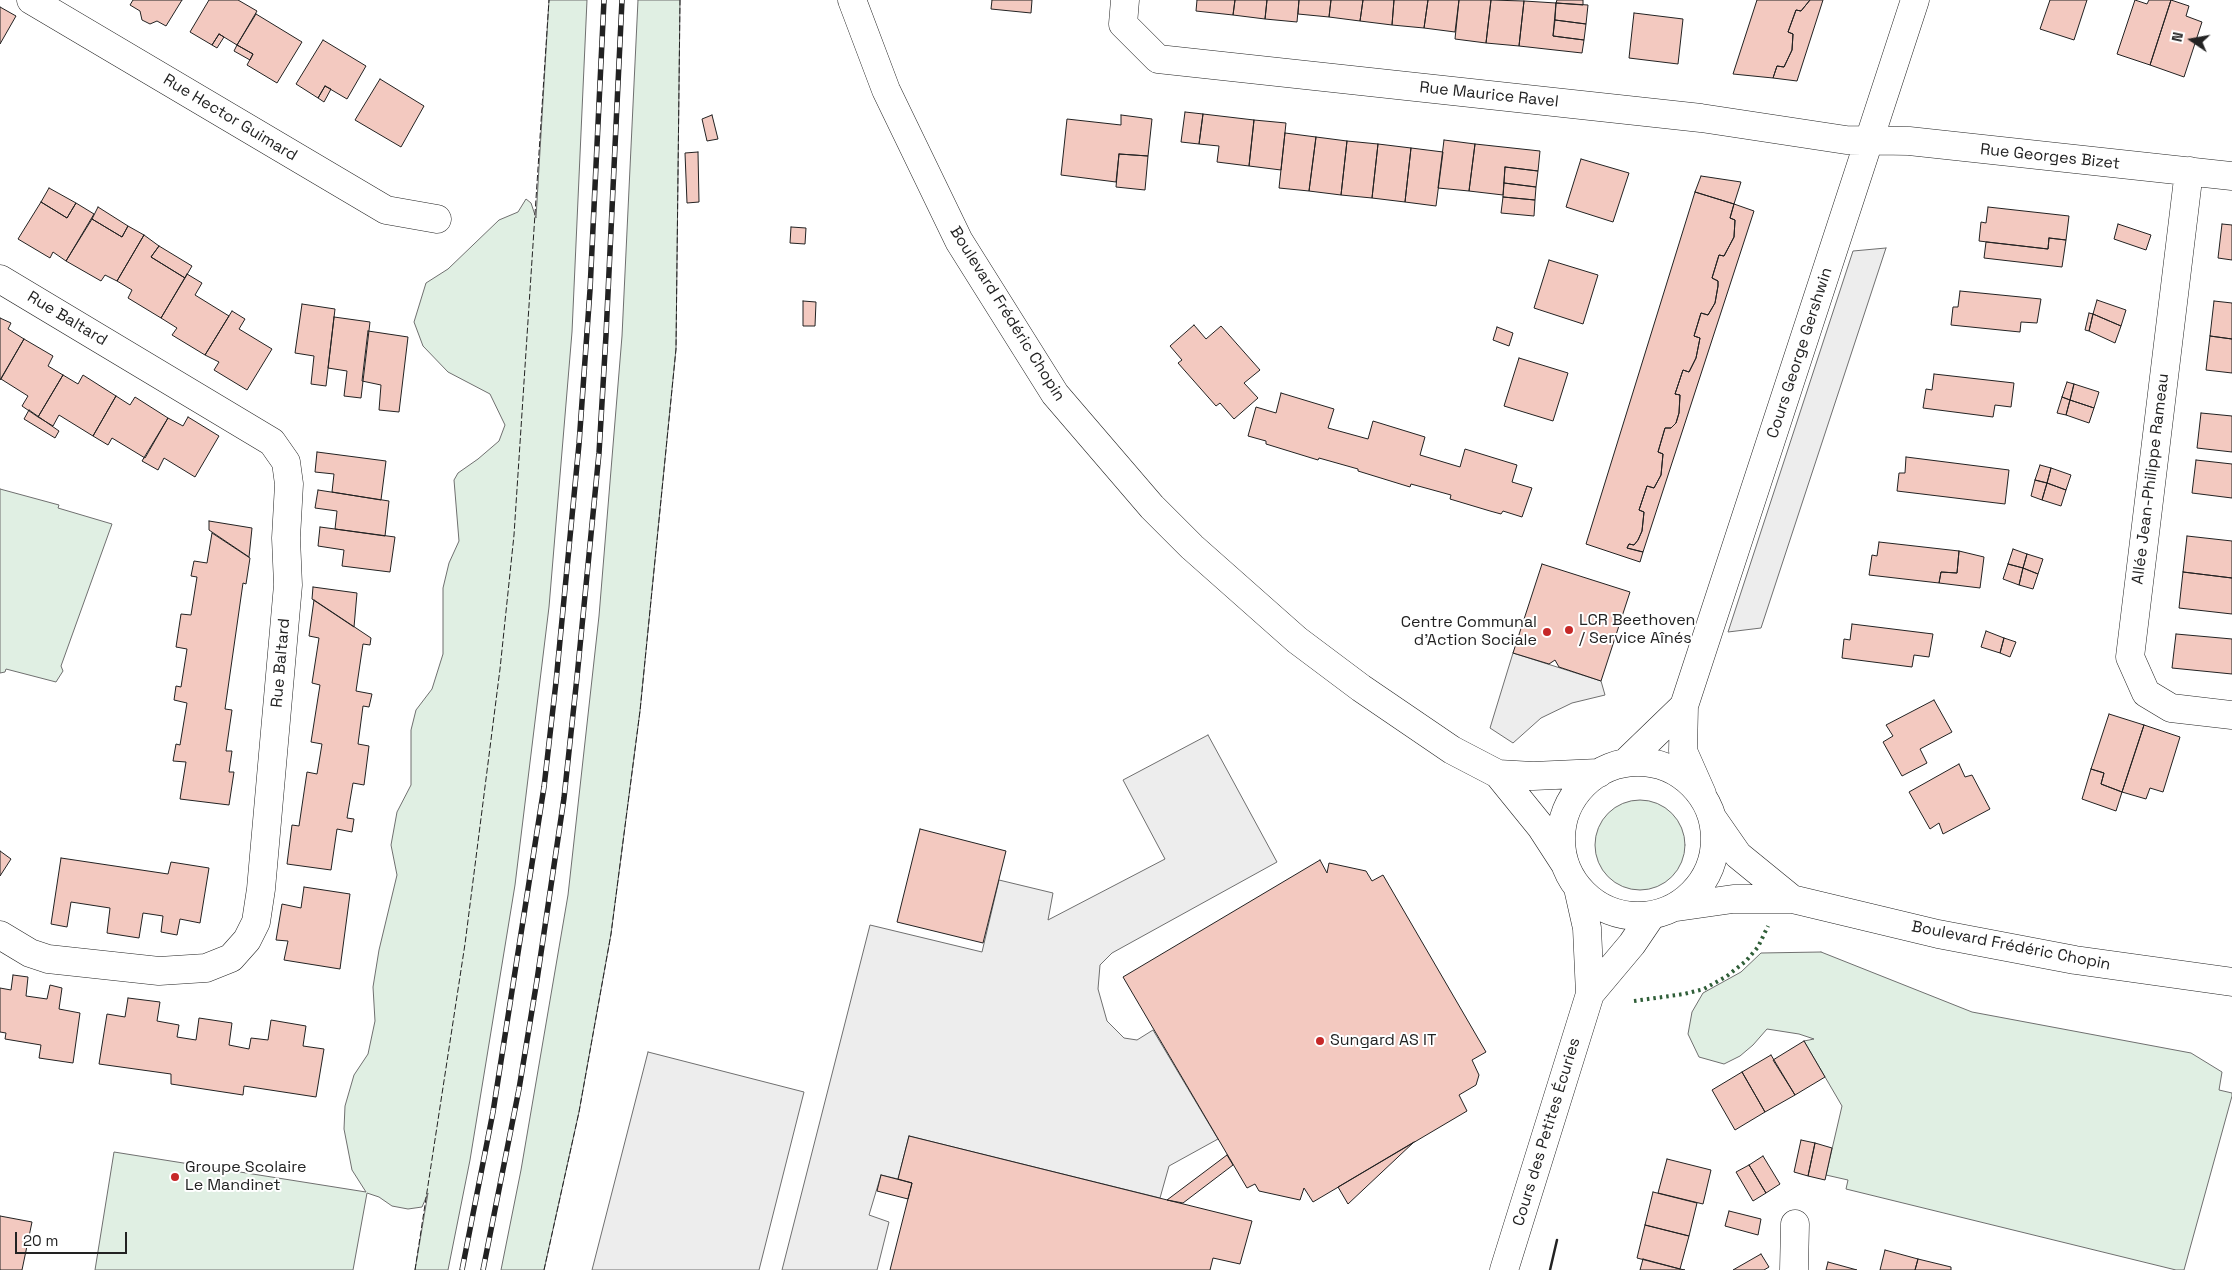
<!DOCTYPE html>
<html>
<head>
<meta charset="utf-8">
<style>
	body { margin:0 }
	#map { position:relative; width:2232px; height:1270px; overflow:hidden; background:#fff; font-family:"Space Grotesk",sans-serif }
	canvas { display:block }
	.north { position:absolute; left:2167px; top:15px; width:50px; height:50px; -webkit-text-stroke:4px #fff; paint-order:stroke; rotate:282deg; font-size:14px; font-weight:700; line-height:20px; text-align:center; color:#222 }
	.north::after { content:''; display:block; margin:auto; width:18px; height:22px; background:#222; clip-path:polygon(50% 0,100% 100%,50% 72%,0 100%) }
	.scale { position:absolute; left:15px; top:1232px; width:112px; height:22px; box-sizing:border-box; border:2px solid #222; border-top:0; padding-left:6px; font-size:15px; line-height:18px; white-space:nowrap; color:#222; -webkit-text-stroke:4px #fff; paint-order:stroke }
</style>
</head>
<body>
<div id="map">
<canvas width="2232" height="1270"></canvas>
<div class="north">N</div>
<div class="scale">20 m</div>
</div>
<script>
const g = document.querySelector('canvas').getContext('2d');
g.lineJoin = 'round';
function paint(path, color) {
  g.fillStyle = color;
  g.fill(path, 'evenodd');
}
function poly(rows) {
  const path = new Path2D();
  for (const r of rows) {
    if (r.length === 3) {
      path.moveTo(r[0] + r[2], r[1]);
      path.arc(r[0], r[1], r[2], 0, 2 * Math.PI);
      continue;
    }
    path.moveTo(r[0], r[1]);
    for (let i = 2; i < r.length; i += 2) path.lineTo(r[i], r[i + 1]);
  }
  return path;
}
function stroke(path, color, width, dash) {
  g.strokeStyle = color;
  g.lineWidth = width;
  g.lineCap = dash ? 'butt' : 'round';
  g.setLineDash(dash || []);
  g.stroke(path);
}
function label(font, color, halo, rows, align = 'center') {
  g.font = font + ' "Space Grotesk",sans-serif';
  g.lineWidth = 4;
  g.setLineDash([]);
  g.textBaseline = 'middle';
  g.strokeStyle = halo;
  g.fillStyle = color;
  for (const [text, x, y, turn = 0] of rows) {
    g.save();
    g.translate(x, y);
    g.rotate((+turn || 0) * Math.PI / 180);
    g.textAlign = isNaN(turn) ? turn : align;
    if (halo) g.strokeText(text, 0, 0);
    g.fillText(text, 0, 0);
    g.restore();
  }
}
const green = poly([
	[549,0,587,0,572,332,549,607,515,885,470,1160,448,1270,415,1270,428,1193,422,1207,408,1209,392,1206,379,1197,367,1193,353,1270,95,1270,114,1152,366,1192,352,1170,344,1129,345,1106,354,1075,368,1054,375,1021,373,987,379,950,397,875,391,845,397,812,411,785,411,730,416,710,432,689,443,654,443,588,449,563,459,541,454,480,458,473,478,459,499,441,505,425,490,394,448,372,423,346,414,322,426,283,448,269,499,220,518,212,526,199,531,203,536,218,549,0],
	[638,0,680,0,676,349,640,711,611,934,579,1112,544,1270,501,1270,521,1170,568,895,599,616,622,336,638,0],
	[0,489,59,505,58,508,112,524,61,666,63,671,56,682,6,669,5,672,0,673,0,489],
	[1640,845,45],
	[1821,952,1972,1012,2191,1053,2222,1072,2219,1090,2232,1093,2232,1096,2184,1270,2176,1270,1846,1189,1848,1180,1826,1175,1842,1106,1804,1041,1814,1039,1799,1034,1767,1029,1753,1045,1740,1056,1724,1064,1699,1057,1688,1034,1692,1012,1703,993,1741,972,1761,953,1821,952]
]);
const parking = poly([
	[1886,248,1761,628,1728,632,1853,251,1886,248],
	[1513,653,1601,681,1605,695,1572,703,1541,718,1513,743,1490,728,1513,653],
	[1208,735,1277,862,1112,953,1100,965,1098,989,1107,1021,1124,1038,1137,1040,1153,1030,1218,1139,1169,1166,1160,1198,909,1136,898,1179,881,1175,869,1215,889,1222,877,1270,782,1270,870,925,982,952,999,880,1053,893,1048,920,1165,859,1123,780,1208,735],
	[648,1052,804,1092,759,1270,592,1270,648,1052]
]);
const building = poly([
	[182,0,166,26,157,21,150,24,142,20,140,11,130,5,133,0,182,0],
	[209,0,238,0,257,11,237,45,219,34,212,45,190,32,209,0],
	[992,0,1032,0,1031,13,991,9,992,0],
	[1197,0,1235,0,1233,15,1196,11,1197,0],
	[1235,0,1267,0,1265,19,1233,15,1235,0],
	[1267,0,1299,0,1297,22,1265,19,1267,0],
	[1299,0,1331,0,1329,17,1298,14,1299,0],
	[1331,0,1363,0,1360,21,1329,17,1331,0],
	[1363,0,1394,0,1392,25,1360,21,1363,0],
	[1394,0,1428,0,1424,28,1392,25,1394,0],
	[1428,0,1459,0,1455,32,1424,28,1428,0],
	[1459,0,1491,0,1486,43,1455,39,1459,0],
	[1491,0,1524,1,1519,46,1486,43,1491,0],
	[1557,0,1583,0,1583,5,1556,3,1557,0],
	[1757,0,1810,0,1801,11,1796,10,1788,32,1793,34,1792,50,1784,67,1777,66,1773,78,1733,74,1757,0],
	[1810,0,1823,0,1797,81,1773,78,1777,66,1784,67,1792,50,1793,34,1788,32,1796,10,1801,11,1810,0],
	[2050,0,2087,0,2074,40,2040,29,2050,0],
	[2135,0,2147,4,2149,0,2171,0,2150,65,2117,54,2135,0],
	[2171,0,2189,6,2186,16,2202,22,2184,77,2150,65,2171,0],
	[1524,1,1556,3,1553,36,1584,40,1582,53,1519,46,1524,1],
	[1556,3,1588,5,1586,24,1555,20,1556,3],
	[0,7,16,16,0,44,0,7],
	[1634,13,1683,19,1678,64,1629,58,1634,13],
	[256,14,302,42,277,83,247,65,253,54,237,45,256,14],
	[1555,20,1586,24,1584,40,1553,36,1555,20],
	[219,34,224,37,217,48,212,45,219,34],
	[323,40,366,66,347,99,325,86,318,98,296,84,323,40],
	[237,45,253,54,250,60,234,51,237,45],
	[380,79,424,106,401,147,355,120,380,79],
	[325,86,331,89,324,102,318,98,325,86],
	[1185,112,1203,114,1199,144,1181,142,1185,112],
	[1203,114,1254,120,1249,166,1217,162,1219,146,1199,144,1203,114],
	[712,115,718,139,707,141,702,119,712,115],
	[1121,115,1152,119,1148,156,1119,154,1116,182,1061,175,1067,119,1121,125,1121,115],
	[1254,120,1286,123,1281,170,1249,166,1254,120],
	[1285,133,1316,137,1309,191,1279,188,1285,133],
	[1316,137,1347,141,1341,195,1309,191,1316,137],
	[1444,140,1475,144,1469,191,1438,188,1444,140],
	[1347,141,1378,144,1372,198,1341,195,1347,141],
	[1378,144,1411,148,1405,202,1372,198,1378,144],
	[1475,144,1540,151,1538,171,1505,167,1503,195,1469,191,1475,144],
	[1411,148,1443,152,1436,206,1405,202,1411,148],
	[698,152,699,202,687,203,685,153,698,152],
	[1119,154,1148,156,1145,190,1116,187,1119,154],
	[1581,159,1629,173,1613,222,1566,207,1581,159],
	[1505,167,1538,171,1536,187,1504,183,1505,167],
	[1701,176,1741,182,1734,204,1695,192,1701,176],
	[1504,183,1536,187,1535,200,1503,197,1504,183],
	[49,188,76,203,67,218,41,202,49,188],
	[1695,192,1734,204,1730,218,1735,220,1734,237,1724,256,1719,255,1712,278,1718,281,1718,286,1715,303,1708,315,1701,313,1694,336,1700,338,1696,358,1689,372,1683,370,1675,394,1680,395,1679,413,1676,423,1671,428,1665,428,1658,452,1663,454,1661,475,1654,488,1647,486,1639,510,1644,512,1642,531,1638,540,1634,545,1629,544,1627,548,1643,552,1640,562,1586,544,1695,192],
	[1503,197,1535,200,1534,216,1501,213,1503,197],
	[41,202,67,218,76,203,94,214,66,261,53,252,50,258,18,239,41,202],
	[1734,204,1754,211,1643,552,1627,548,1629,544,1634,545,1638,540,1642,531,1644,512,1639,510,1647,486,1654,488,1661,475,1663,454,1658,452,1665,428,1671,428,1676,423,1679,413,1680,395,1675,394,1683,370,1689,372,1696,358,1700,338,1694,336,1701,313,1708,315,1715,303,1718,286,1718,281,1712,278,1719,255,1724,256,1734,237,1735,220,1730,218,1734,204],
	[98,207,128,226,122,237,92,219,98,207],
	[1988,207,2069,216,2066,240,2049,238,2048,249,1979,241,1981,222,1986,223,1988,207],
	[92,219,122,237,128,226,144,235,117,281,105,275,101,281,66,261,92,219],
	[2118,224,2151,235,2146,250,2114,239,2118,224],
	[2222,224,2232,225,2232,260,2218,258,2222,224],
	[791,227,806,228,805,244,790,243,791,227],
	[144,235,159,246,151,257,185,278,161,318,128,298,132,290,117,281,144,235],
	[2049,238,2066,240,2062,267,1984,258,1986,242,2048,249,2049,238],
	[159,246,192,266,185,278,151,257,159,246],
	[1549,260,1598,275,1583,324,1534,308,1549,260],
	[187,274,202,283,195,295,229,316,205,355,172,335,177,328,161,318,187,274],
	[1960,291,2041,299,2037,323,2021,322,2020,332,1951,325,1953,307,1958,307,1960,291],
	[2097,300,2126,310,2121,326,2093,314,2097,300],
	[803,301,816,302,815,326,803,326,803,301],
	[2214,301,2232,303,2232,339,2210,336,2214,301],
	[302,304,335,309,326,386,311,384,314,356,295,353,302,304],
	[232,311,245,319,239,329,272,349,247,390,214,370,219,362,205,355,232,311],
	[2089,313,2093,314,2089,331,2085,330,2089,313],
	[2093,314,2121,326,2115,343,2089,331,2093,314],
	[334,317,370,322,361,398,344,396,347,371,328,368,334,317],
	[0,318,11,323,8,329,24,339,0,380,0,318],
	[1194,325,1206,339,1221,326,1260,370,1244,383,1258,398,1234,419,1220,403,1216,406,1178,363,1182,360,1170,346,1194,325],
	[1497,327,1513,333,1509,346,1493,340,1497,327],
	[368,331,408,337,399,412,379,410,381,385,362,381,368,331],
	[2210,336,2232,339,2232,373,2206,370,2210,336],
	[24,339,53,356,48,366,63,375,38,417,22,406,28,396,1,379,24,339],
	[1519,358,1568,373,1553,421,1504,406,1519,358],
	[1934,374,2014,383,2011,407,1995,405,1993,417,1923,408,1926,389,1932,390,1934,374],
	[63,375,78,384,83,375,116,396,93,436,59,415,53,426,38,417,63,375],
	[2067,382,2074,384,2070,400,2062,397,2067,382],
	[2074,384,2099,392,2094,408,2070,400,2074,384],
	[1281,393,1334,409,1328,428,1368,439,1373,421,1425,437,1420,455,1460,467,1465,449,1517,465,1512,482,1532,488,1522,517,1503,511,1501,514,1490,511,1450,499,1451,495,1411,484,1410,487,1358,471,1358,469,1319,458,1318,460,1266,444,1266,441,1248,436,1256,407,1276,413,1281,393],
	[116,396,130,405,135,397,168,418,145,458,112,438,108,445,93,436,116,396],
	[2062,397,2070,400,2066,415,2057,413,2062,397],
	[2070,400,2094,408,2089,423,2066,415,2070,400],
	[29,410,59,431,55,438,24,419,29,410],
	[2201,413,2232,416,2232,452,2197,448,2201,413],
	[188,417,219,436,195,477,164,458,158,470,142,461,168,418,183,426,188,417],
	[317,452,386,461,381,500,332,492,334,474,315,472,317,452],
	[1906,457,2009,470,2005,504,1897,491,1899,473,1905,473,1906,457],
	[2196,460,2232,464,2232,498,2192,493,2196,460],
	[2040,465,2051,468,2047,483,2035,480,2040,465],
	[2051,468,2071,475,2066,490,2047,483,2051,468],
	[2035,480,2047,483,2042,500,2031,496,2035,480],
	[2047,483,2066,490,2061,506,2042,500,2047,483],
	[318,490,389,501,385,536,335,529,337,511,315,508,318,490],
	[209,521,252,528,249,557,209,530,209,521],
	[320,527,395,537,390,572,342,566,344,550,318,546,320,527],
	[212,533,250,558,246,584,243,583,225,709,232,710,226,751,232,751,229,772,234,772,229,805,180,799,186,762,173,761,176,744,180,745,187,703,174,700,176,686,181,687,187,649,176,647,181,614,191,615,197,577,191,576,194,561,207,563,212,533],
	[2187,536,2232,541,2232,578,2183,572,2187,536],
	[1879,542,1959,551,1957,573,1941,572,1939,583,1869,575,1872,555,1877,556,1879,542],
	[2013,549,2027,554,2023,568,2008,564,2013,549],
	[1959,551,1984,557,1980,588,1939,583,1941,572,1957,573,1959,551],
	[2027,554,2043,559,2038,574,2023,568,2027,554],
	[1542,564,1630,592,1601,681,1559,667,1555,660,1549,664,1513,653,1542,564],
	[2008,564,2023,568,2019,585,2003,579,2008,564],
	[2023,568,2038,574,2033,589,2019,585,2023,568],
	[2183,572,2232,578,2232,614,2179,608,2183,572],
	[313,587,357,593,354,627,312,599,313,587],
	[314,600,371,638,370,645,363,644,356,691,372,694,369,707,363,706,358,744,369,746,364,785,353,783,347,818,354,819,352,832,337,829,331,870,287,864,292,825,299,826,307,772,317,774,322,744,311,742,320,685,312,683,319,638,309,636,314,600],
	[1852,624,1933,634,1929,657,1914,655,1912,667,1842,658,1844,639,1850,640,1852,624],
	[1986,631,2004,638,2000,653,1981,647,1986,631],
	[2176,634,2232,639,2232,674,2172,668,2176,634],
	[2004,638,2016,642,2010,657,2000,653,2004,638],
	[1934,700,1952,732,1920,749,1927,763,1902,776,1883,742,1893,736,1886,725,1934,700],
	[2109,714,2144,725,2122,792,2101,784,2104,773,2091,769,2109,714],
	[2144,725,2180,737,2163,792,2150,788,2146,799,2122,792,2144,725],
	[1959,764,1965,777,1972,775,1990,809,1943,834,1939,823,1930,829,1909,792,1959,764],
	[2091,769,2104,773,2101,784,2122,792,2116,811,2082,799,2091,769],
	[920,829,1006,851,983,943,897,922,920,829],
	[0,851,11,859,0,876,0,851],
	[61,858,168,874,171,862,209,868,200,923,180,919,177,935,161,932,163,916,143,913,139,938,107,933,110,908,71,902,67,927,51,924,61,858],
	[1320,860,1327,873,1329,863,1366,871,1372,881,1383,875,1486,1052,1472,1060,1479,1075,1476,1085,1459,1095,1467,1111,1313,1202,1304,1188,1300,1200,1259,1191,1255,1184,1247,1188,1123,977,1320,860],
	[304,887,350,894,340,969,284,960,288,941,276,940,282,904,301,908,304,887],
	[13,975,28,977,26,996,47,999,50,985,62,988,59,1009,80,1013,73,1063,39,1058,41,1045,5,1039,6,1033,0,1032,0,988,11,990,13,975],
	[128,998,160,1002,157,1021,179,1025,177,1037,196,1040,199,1018,232,1023,229,1045,249,1049,251,1038,268,1040,271,1020,306,1026,303,1046,324,1049,316,1097,244,1086,243,1095,171,1084,171,1074,99,1064,107,1014,125,1017,128,998],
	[1804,1041,1825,1077,1795,1095,1773,1060,1804,1041],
	[1771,1055,1795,1095,1765,1112,1742,1072,1771,1055],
	[1742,1072,1765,1112,1735,1130,1712,1090,1742,1072],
	[909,1136,1252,1221,1240,1264,1213,1258,1210,1270,890,1270,912,1183,898,1179,909,1136],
	[1801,1140,1815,1143,1808,1176,1794,1172,1801,1140],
	[1414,1142,1348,1204,1338,1187,1414,1142],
	[1815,1143,1832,1148,1825,1180,1808,1176,1815,1143],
	[1227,1155,1233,1165,1183,1203,1167,1200,1227,1155],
	[1763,1156,1780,1184,1766,1193,1749,1165,1763,1156],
	[1667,1159,1711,1170,1703,1204,1658,1193,1667,1159],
	[1749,1165,1766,1193,1753,1201,1736,1172,1749,1165],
	[881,1175,912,1183,908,1199,877,1191,881,1175],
	[1653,1192,1697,1203,1689,1236,1645,1225,1653,1192],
	[1729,1211,1761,1219,1758,1235,1725,1226,1729,1211],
	[0,1216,32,1222,22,1270,0,1270,0,1216],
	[1645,1225,1689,1236,1680,1269,1637,1258,1645,1225],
	[1885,1250,1918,1259,1915,1270,1880,1270,1885,1250],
	[1761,1254,1769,1267,1764,1270,1733,1270,1761,1254],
	[1643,1259,1680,1269,1685,1270,1640,1270,1643,1259],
	[1918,1259,1951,1267,1951,1270,1915,1270,1918,1259],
	[1828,1262,1857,1270,1826,1270,1828,1262]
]);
const street = poly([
	[31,0,386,210,437,219],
	[852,0,886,90,959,241,1055,394,1152,507,1192,547,1297,640,1361,688,1452,750,1498,774,1541,827,1565,864],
	[1125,0,1123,24,1158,59,1701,118,1846,140,1909,141,2232,176],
	[2189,171,2130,657,2146,693,2171,708,2232,715],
	[0,279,272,442,286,462,289,484,286,538,288,585,261,889,256,922,247,940,231,958,206,968,159,971,48,959,30,953,0,935],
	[1638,839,77],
	[1625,763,1684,706],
	[1498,774,1533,776,1599,773],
	[1702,794,1683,751,1684,706,1915,0],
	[1713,819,1738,855,1792,899],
	[1677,907,1733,899,1792,899,1938,934,2075,960,2232,982],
	[1590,994,1632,944,1651,916],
	[1504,1270,1590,994,1587,928,1578,888],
	[1794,1270,1795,1224]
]);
const rail = poly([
	[462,1270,493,1112,544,787,556,682,579,444,590,290,604,0],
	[483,1270,519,1089,537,980,564,798,577,677,599,453,606,335,622,0]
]);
const hedge = poly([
	[1634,1001,1684,994,1704,989,1727,976,1746,961,1758,947,1768,926]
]);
const fence = poly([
	[415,1270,465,944,500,669,514,535,549,0],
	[544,1270,579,1112,611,934,640,711,676,349,680,0]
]);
const wall = poly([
	[1550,1270,1557,1240]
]);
const markers = [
	[1569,630,5,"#c62828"],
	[1547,632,5,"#c62828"],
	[1320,1041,5,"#c62828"],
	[175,1177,5,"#c62828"]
];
const streetNames = [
	["Rue Maurice Ravel",1489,95,6],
	["Rue Hector Guimard",230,118,31],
	["Rue Georges Bizet",2050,157,6],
	["Boulevard Frédéric Chopin",1007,314,58],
	["Rue Baltard",67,319,31],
	["Cours George Gershwin",1800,353,-72],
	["Allée Jean-Philippe Rameau",2151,479,-83],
	["Rue Baltard",281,663,-85],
	["Boulevard Frédéric Chopin",2011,946,11],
	["Cours des Petites Écuries",1547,1132,-73]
];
const poiNames = [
	["LCR Beethoven",1579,621],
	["/ Service Aînés",1579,639],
	["Centre Communal",1537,623,"right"],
	["d'Action Sociale",1537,641,"right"],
	["Sungard AS IT",1330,1041],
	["Groupe Scolaire",185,1168],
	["Le Mandinet",185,1186]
];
paint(green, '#e0efe3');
stroke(green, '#6f6f6f', 1);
paint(parking, '#ededed');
stroke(parking, '#6f6f6f', 1);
paint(building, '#f3c9c0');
stroke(building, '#222', 1);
stroke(street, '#222', 29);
stroke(street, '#fff', 28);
stroke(rail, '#222', 5.5);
stroke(rail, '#fff', 4, [11]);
stroke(hedge, '#2f5e38', 4, [2.5, 4]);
stroke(fence, '#222', 1, [6, 2.5]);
stroke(wall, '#222', 2.5);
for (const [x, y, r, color] of markers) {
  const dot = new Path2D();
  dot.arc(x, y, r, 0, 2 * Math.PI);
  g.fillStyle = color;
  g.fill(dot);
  stroke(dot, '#fff', 2);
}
label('16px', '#222', '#fff', streetNames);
label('16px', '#222', '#fff', poiNames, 'left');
</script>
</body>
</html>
